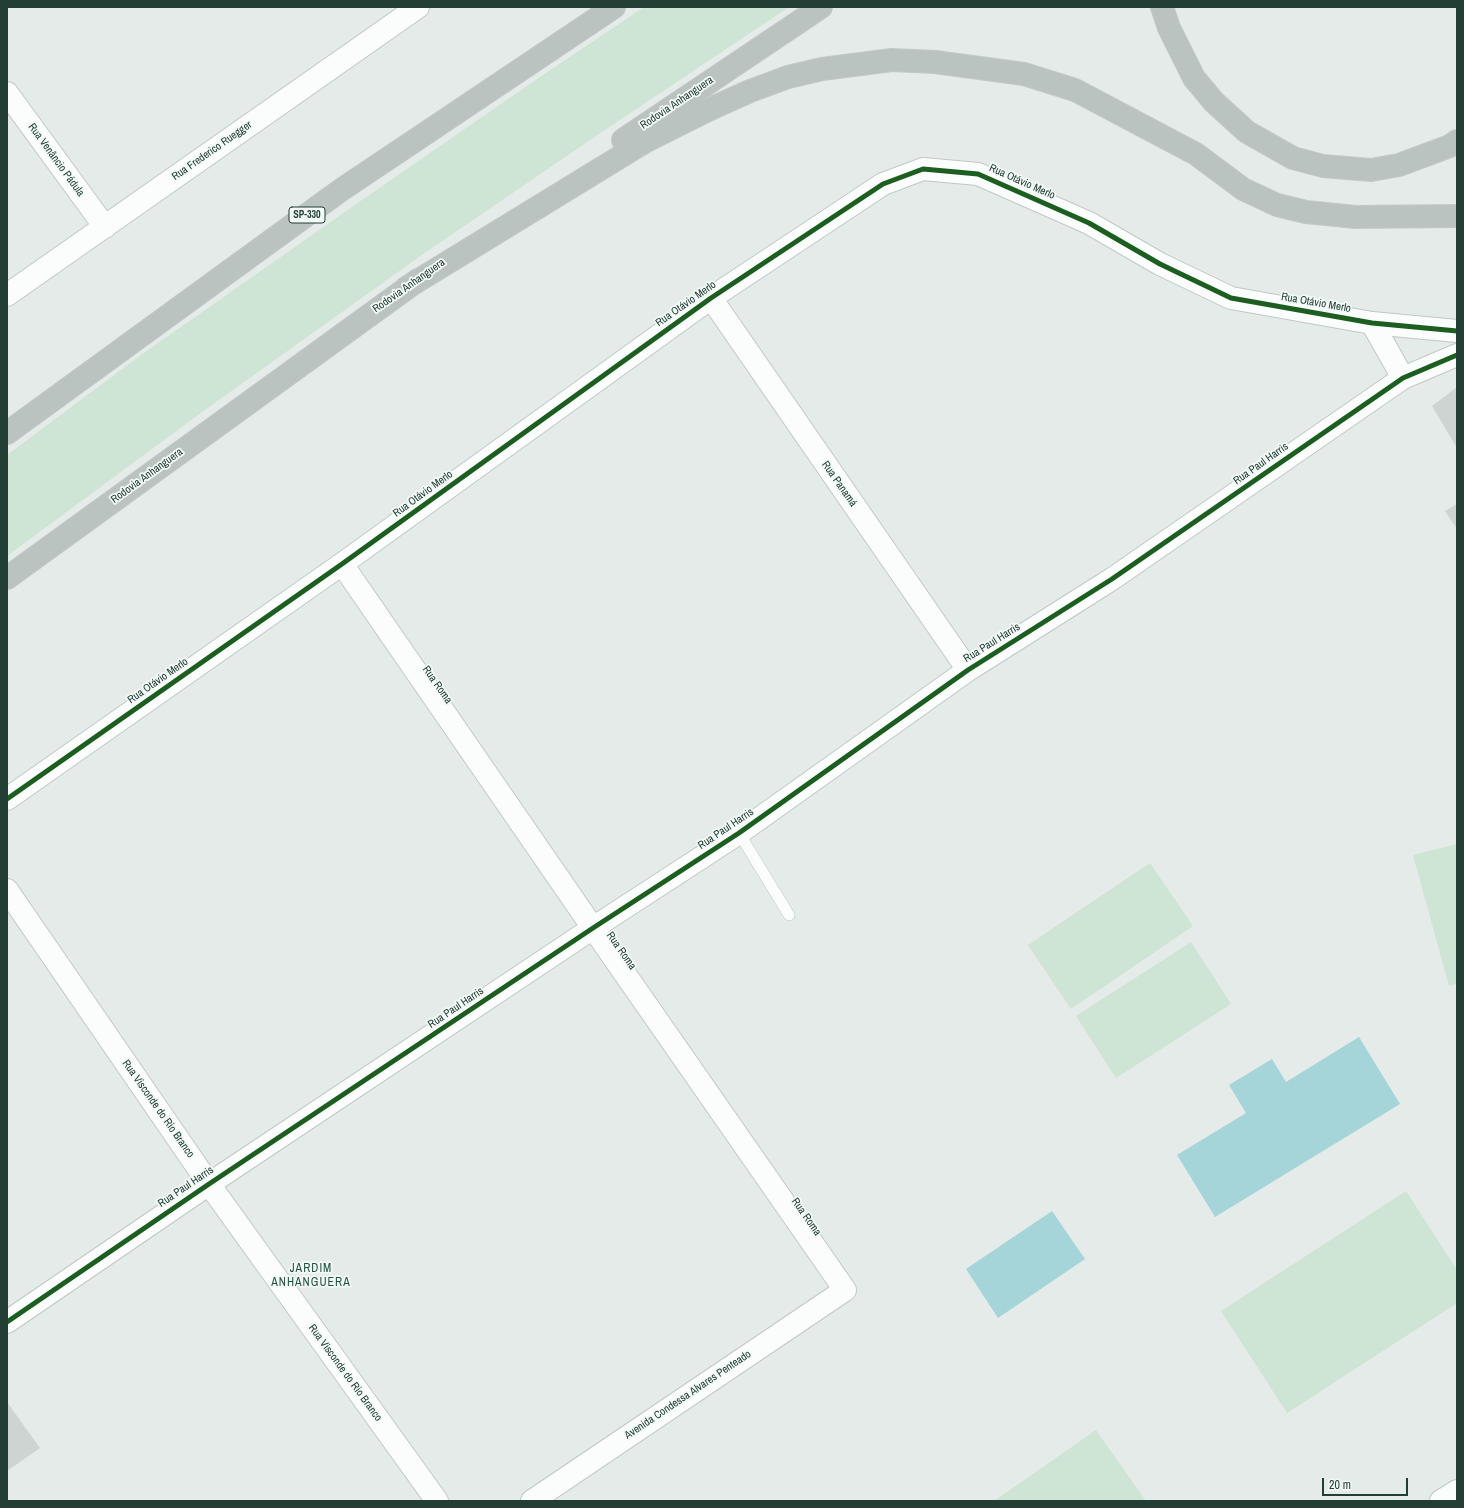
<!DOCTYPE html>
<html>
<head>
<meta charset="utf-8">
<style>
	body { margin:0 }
	#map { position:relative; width:1464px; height:1508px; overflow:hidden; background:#e5ebe8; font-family:"Archivo Narrow",sans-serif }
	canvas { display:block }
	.frame { position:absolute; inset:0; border:8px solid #223e35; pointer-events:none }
	.scale { position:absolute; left:1322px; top:1478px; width:86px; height:18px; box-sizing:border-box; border:2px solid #223e35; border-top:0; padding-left:5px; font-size:12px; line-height:14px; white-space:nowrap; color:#223e35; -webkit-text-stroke:3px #f3f9f6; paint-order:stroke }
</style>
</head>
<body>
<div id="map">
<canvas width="1464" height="1508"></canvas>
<div class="frame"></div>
<div class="scale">20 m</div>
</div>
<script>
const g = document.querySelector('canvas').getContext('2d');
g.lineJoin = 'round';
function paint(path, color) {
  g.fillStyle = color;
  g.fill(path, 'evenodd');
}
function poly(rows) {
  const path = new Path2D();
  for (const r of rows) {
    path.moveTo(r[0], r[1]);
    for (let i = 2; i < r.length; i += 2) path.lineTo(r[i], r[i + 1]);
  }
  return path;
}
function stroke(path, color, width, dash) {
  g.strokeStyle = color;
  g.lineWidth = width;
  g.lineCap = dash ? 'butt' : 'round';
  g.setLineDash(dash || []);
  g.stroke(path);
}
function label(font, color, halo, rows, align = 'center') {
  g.font = font + ' "Archivo Narrow",sans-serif';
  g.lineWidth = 3.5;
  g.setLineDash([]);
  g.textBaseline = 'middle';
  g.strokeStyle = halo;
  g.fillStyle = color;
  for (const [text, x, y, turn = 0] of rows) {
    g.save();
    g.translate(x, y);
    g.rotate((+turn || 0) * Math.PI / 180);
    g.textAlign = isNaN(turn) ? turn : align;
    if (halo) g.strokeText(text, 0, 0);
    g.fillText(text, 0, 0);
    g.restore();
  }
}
const green = poly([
	[644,7,789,7,599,134,426,252,202,412,7,556,7,455,141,355,362,200,540,77],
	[1457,844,1457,983,1449,986,1413,855],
	[1150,863,1193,926,1071,1009,1028,945],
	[1191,942,1231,1004,1116,1078,1076,1016],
	[1406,1191,1457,1270,1457,1303,1287,1413,1221,1311],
	[1096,1430,1146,1501,994,1501]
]);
const water = poly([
	[1359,1037,1400,1104,1215,1217,1177,1155,1246,1113,1229,1085,1272,1059,1286,1082],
	[1052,1211,1085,1259,998,1318,966,1269]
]);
const building = poly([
	[1457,387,1457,448,1432,406],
	[1457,504,1457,529,1445,511],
	[7,1402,40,1448,7,1471]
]);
const lane = poly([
	[739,833,789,915]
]);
const street = poly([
	[7,93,105,227],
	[7,295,418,7],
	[711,298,968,670],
	[1372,323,1403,378],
	[342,564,593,928,845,1290,532,1501],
	[7,799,342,564,711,298,883,184,923,169,978,174,1089,223,1160,264,1231,298,1372,323,1457,331],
	[7,890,209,1184,437,1501],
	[7,1322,209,1184,593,928,739,833,968,670,1112,579,1403,378,1457,355],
	[1441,1501,1457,1491]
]);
const highway = poly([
	[1162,7,1169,28,1194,78,1214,102,1247,132,1293,158,1323,166,1371,170,1399,165,1450,146,1457,141],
	[623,140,821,7],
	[406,288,646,141,708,110,750,91,788,77,822,69,892,60,935,62,1024,74,1075,90,1196,154,1243,189,1277,205,1306,212,1356,217,1457,216],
	[7,433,341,190,614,7],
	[7,578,418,280]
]);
const cycleway = poly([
	[7,799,342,564,711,298,883,184,923,169,978,174,1089,223,1160,264,1231,298,1372,323,1457,331],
	[7,1322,209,1184,593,928,739,833,968,670,1112,579,1403,378,1457,355]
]);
const shields = [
	[307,215,36]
];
const shieldNames = [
	["SP-330",307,215]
];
const streetNames = [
	["Rodovia Anhanguera",677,103,-34],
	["Rua Frederico Ruegger",212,151,-35],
	["Rua Venâncio Pádula",56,160,54],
	["Rua Otávio Merlo",1022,182,24],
	["Rodovia Anhanguera",409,286,-35],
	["Rua Otávio Merlo",1316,303,10],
	["Rua Otávio Merlo",686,304,-35],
	["Rua Paul Harris",1261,464,-35],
	["Rodovia Anhanguera",147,476,-36],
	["Rua Panamá",839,484,55],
	["Rua Otávio Merlo",423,494,-36],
	["Rua Paul Harris",992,643,-32],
	["Rua Otávio Merlo",158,681,-35],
	["Rua Roma",437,685,55],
	["Rua Paul Harris",726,829,-34],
	["Rua Roma",621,951,55],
	["Rua Paul Harris",456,1008,-34],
	["Rua Visconde do Rio Branco",158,1109,55],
	["Rua Paul Harris",186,1187,-34],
	["Rua Roma",806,1217,55],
	["Rua Visconde do Rio Branco",345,1373,54],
	["Avenida Condessa Alvares Penteado",688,1395,-34]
];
const neighbourhoodNames = [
	["JARDIM",311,1269],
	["ANHANGUERA",311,1283]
];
paint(green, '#cee4d4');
paint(water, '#a5d5d9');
paint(building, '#ced4d1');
stroke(lane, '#c2c8c5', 12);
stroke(street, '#c2c8c5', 24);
stroke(highway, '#c1cac7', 24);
stroke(lane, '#fbfcfc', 11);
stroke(street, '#fbfcfc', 22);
stroke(highway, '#bac3c0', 22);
stroke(cycleway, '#1b5e20', 5);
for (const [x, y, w] of shields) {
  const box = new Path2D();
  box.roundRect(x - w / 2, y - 8, w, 16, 3);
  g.fillStyle = '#f3f9f6';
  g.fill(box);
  stroke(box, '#223e35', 1);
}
label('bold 10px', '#223e35', null, shieldNames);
label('11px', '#223e35', '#f3f9f6', streetNames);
g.letterSpacing = '1px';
label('12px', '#1e5141', '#f3f9f6', neighbourhoodNames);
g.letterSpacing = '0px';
</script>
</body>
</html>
